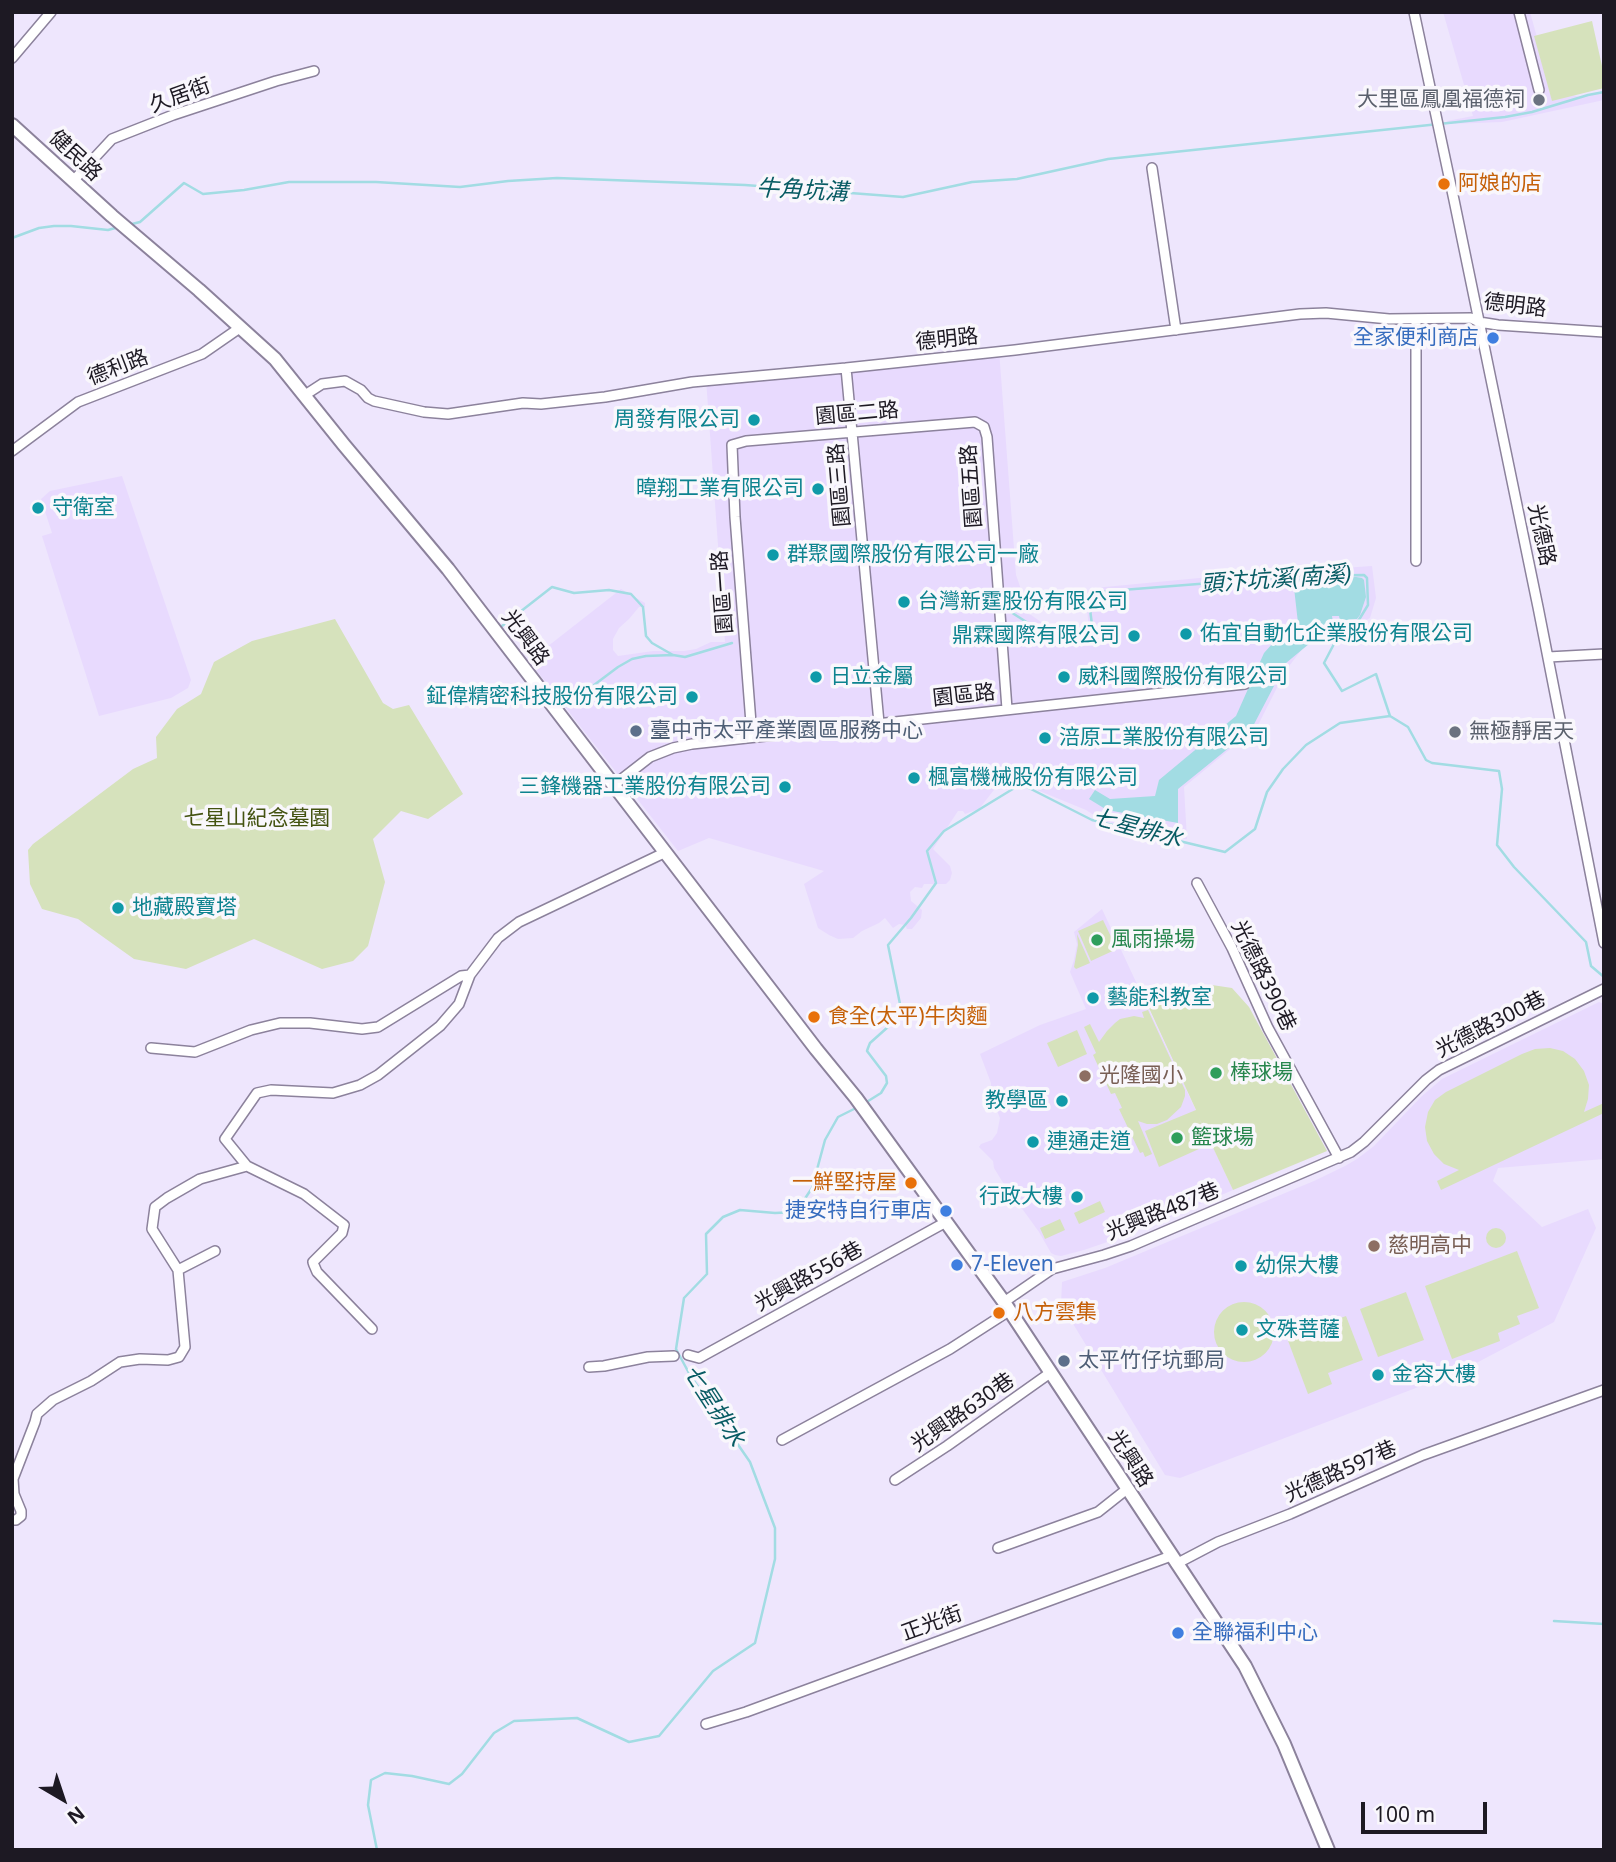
<!DOCTYPE html>
<html>
<head>
<meta charset="utf-8">
<style>
	body { margin:0 }
	#map { position:relative; width:1616px; height:1862px; overflow:hidden; background:#eee6fd; font-family:"Noto Sans",sans-serif }
	canvas { display:block }
	.frame { position:absolute; inset:0; border:14px solid #1d1923; pointer-events:none }
	.north { position:absolute; left:28px; top:1764px; width:70px; height:70px; -webkit-text-stroke:5px #f9f7fc; paint-order:stroke; rotate:141deg; font-size:19px; font-weight:700; line-height:28px; text-align:center; color:#1d1923 }
	.north::after { content:''; display:block; margin:auto; width:24px; height:32px; background:#1d1923; clip-path:polygon(50% 0,100% 100%,50% 72%,0 100%) }
	.scale { position:absolute; left:1361px; top:1802px; width:126px; height:32px; box-sizing:border-box; border:4px solid #1d1923; border-top:0; padding-left:9px; font-size:21px; line-height:24px; white-space:nowrap; color:#1d1923; -webkit-text-stroke:5px #f9f7fc; paint-order:stroke }
</style>
</head>
<body>
<div id="map">
<canvas width="1616" height="1862"></canvas>
<div class="frame"></div>
<div class="north">N</div>
<div class="scale">100 m</div>
</div>
<script>
const g = document.querySelector('canvas').getContext('2d');
g.lineJoin = 'round';
function paint(path, color) {
  g.fillStyle = color;
  g.fill(path, 'evenodd');
}
function poly(rows) {
  const path = new Path2D();
  for (const r of rows) {
    if (r.length === 3) {
      path.moveTo(r[0] + r[2], r[1]);
      path.arc(r[0], r[1], r[2], 0, 2 * Math.PI);
      continue;
    }
    path.moveTo(r[0], r[1]);
    for (let i = 2; i < r.length; i += 2) path.lineTo(r[i], r[i + 1]);
  }
  return path;
}
function stroke(path, color, width, dash) {
  g.strokeStyle = color;
  g.lineWidth = width;
  g.lineCap = dash ? 'butt' : 'round';
  g.setLineDash(dash || []);
  g.stroke(path);
}
function label(font, color, halo, rows, align = 'center') {
  g.font = font + ' "Noto Sans","Noto Sans TC",sans-serif';
  g.lineWidth = 7;
  g.setLineDash([]);
  g.textBaseline = 'middle';
  g.strokeStyle = halo;
  g.fillStyle = color;
  for (const [text, x, y, turn = 0] of rows) {
    g.save();
    g.translate(x, y);
    g.rotate((+turn || 0) * Math.PI / 180);
    g.textAlign = isNaN(turn) ? turn : align;
    if (halo) g.strokeText(text, 0, 0);
    g.fillText(text, 0, 0);
    g.restore();
  }
}
const built = poly([
	[1443,12,1530,12,1552,92,1559,90,1579,97,1604,93,1604,100,1502,122,1448,124,1447,121,1473,116],
	[999,350,1016,575,1022,592,1025,613,1031,615,1044,624,1063,628,1085,635,1089,631,1086,596,1088,591,1094,588,1210,577,1372,566,1376,598,1370,618,1361,623,1332,631,1303,648,1286,670,1257,727,1184,787,1187,839,1155,838,1100,819,1086,810,1015,781,1001,781,979,809,965,814,963,811,958,811,933,849,950,866,952,873,950,880,946,884,924,884,922,888,915,887,910,892,911,901,922,910,921,918,912,929,907,929,905,925,899,924,893,928,885,918,879,923,862,931,853,938,838,939,829,935,818,928,804,884,824,871,709,838,678,851,529,661,621,589,645,603,645,607,639,607,629,619,619,628,613,639,613,650,618,656,653,651,684,651,696,649,711,642,725,642,706,379],
	[122,476,191,680,188,688,171,698,99,716,42,536,52,533,41,499,50,491],
	[1102,909,1233,1190,1144,1228,1137,1224,1131,1226,1125,1229,1119,1238,1084,1250,1061,1256,1055,1255,1051,1253,1039,1232,1002,1181,994,1168,993,1161,979,1147,981,1144,992,1140,997,1133,1000,1118,991,1097,991,1083,980,1054,1040,1025,1086,1009,1070,972,1074,960,1077,944,1074,932],
	[1599,1002,1604,1004,1604,1159,1498,1168,1493,1181,1542,1227,1588,1209,1596,1228,1554,1322,1463,1370,1180,1478,1165,1475,1061,1304,1062,1282,1105,1268,1314,1181,1345,1166,1357,1159,1374,1146,1422,1096,1442,1079]
]);
const green = poly([
	[1592,21,1604,75,1604,88,1552,101,1534,36],
	[335,619,383,703,393,709,409,705,463,794,428,819,401,811,373,839,385,882,368,946,353,961,322,969,254,939,186,969,134,959,78,919,42,909,30,884,28,850,33,844,133,769,157,758,156,737,177,709,201,694,214,662,252,641],
	[1103,920,1117,949,1091,961,1078,931],
	[1077,934,1090,963,1076,969,1074,967,1078,945],
	[1212,985,1232,988,1249,1007,1327,1151,1233,1190,1199,1118,1210,1144,1159,1167,1145,1131,1196,1110,1143,995,1146,990],
	[1148,1010,1185,1090,1185,1096,1181,1107,1167,1120,1157,1124,1147,1124,1138,1121,1152,1154,1145,1157,1143,1152,1140,1153,1119,1109,1122,1108,1115,1093,1111,1094,1093,1055,1096,1053,1084,1027,1090,1024,1099,1042,1107,1031,1115,1023,1120,1019,1134,1016,1144,1018,1142,1012],
	[1077,1030,1087,1054,1058,1067,1047,1043],
	[1550,1048,1563,1051,1575,1059,1584,1071,1589,1085,1588,1099,1584,1112,1604,1103,1604,1113,1441,1190,1437,1181,1459,1170,1444,1164,1434,1154,1427,1141,1425,1127,1428,1112,1435,1100,1446,1092,1522,1054,1535,1049],
	[1100,1201,1105,1212,1079,1224,1074,1213],
	[1060,1219,1065,1230,1045,1239,1040,1228],
	[1496,1238,10],
	[1517,1251,1539,1308,1517,1316,1520,1324,1498,1333,1500,1341,1452,1359,1425,1286],
	[1406,1292,1424,1340,1378,1357,1360,1309],
	[1244,1332,30],
	[1346,1316,1363,1360,1328,1373,1332,1384,1308,1394,1287,1338]
]);
const water = poly([
	[1356,577,1362,578,1364,580,1366,597,1360,615,1357,619,1340,621,1339,616,1332,616,1333,623,1328,628,1330,632,1321,634,1286,663,1251,730,1178,789,1178,823,1107,810,1089,799,1095,790,1110,799,1155,796,1159,780,1236,716,1264,653,1282,633,1298,623,1293,579]
]);
const stream = poly([
	[128,225,140,222,184,183,203,194,244,190,289,182,376,182,460,187,508,181,557,178,745,185,903,197,972,182,1017,179,1108,159,1505,117,1532,112,1588,95,1604,92],
	[12,238,39,228,54,226,71,226,108,230,119,227],
	[1006,609,1050,637,1082,642,1089,639,1093,632,1089,602,1091,595,1097,592,1299,576,1364,575,1367,578,1368,605,1357,623,1331,624,1335,642,1324,663,1342,691,1376,674,1390,716],
	[502,626,552,587,574,593,609,590,631,594,643,607,646,636,652,643,673,655],
	[566,706,618,667,632,659,646,656,673,655,685,657,732,643],
	[865,1103,881,1093,887,1083,886,1076,867,1051,868,1048,870,1043,898,1018,900,1004,888,945,911,918,936,883,927,851,944,831,1021,784,1092,820,1225,852,1255,829,1267,792,1283,769,1306,745,1340,723,1390,716,1408,727,1426,760,1432,763,1499,771,1502,789,1497,845,1514,867,1586,942,1591,966,1604,977],
	[1554,1621,1604,1624],
	[377,1850,368,1805,371,1780,385,1773,412,1776,449,1784,462,1774,494,1733,514,1721,577,1718,629,1742,659,1736,713,1671,755,1643,775,1559,775,1528,750,1462,690,1375,676,1349,684,1298,707,1274,706,1234,723,1217,740,1210,775,1213,796,1212,812,1188,825,1140,838,1117,856,1108]
]);
const street = poly([
	[1414,12,1454,200,1538,607,1604,943],
	[1519,12,1539,90],
	[12,58,51,12],
	[1152,168,1176,330],
	[73,181,112,139,173,115,276,81,314,71],
	[846,368,879,723],
	[305,395,322,384,345,381,361,390,368,398,374,401,424,412,448,414,523,403,541,404,605,397,692,382,846,368,1015,350,1300,314,1326,313,1389,319,1471,318,1479,322,1498,325,1604,332],
	[12,451,78,402,202,354,241,327],
	[1416,561,1416,319],
	[1548,657,1604,654],
	[752,736,735,517,732,445,746,441,975,422,984,427,987,437,1007,709],
	[614,785,650,757,673,748,692,744,1245,684],
	[1197,883,1232,948,1268,1028,1339,1158],
	[151,1048,195,1052,251,1030,280,1023,310,1023,362,1029,378,1027,461,976,470,975],
	[178,1270,215,1251],
	[1004,1302,1052,1269,1104,1255,1131,1246,1351,1152,1364,1142,1426,1080,1439,1070,1604,989],
	[372,1329,317,1272,314,1265,313,1262,342,1233,344,1225,304,1194,247,1166,225,1139,257,1093,271,1090,333,1093,360,1085,378,1075,440,1026,459,1004,470,975,498,938,519,922,666,852],
	[688,1355,699,1358,946,1222],
	[589,1367,604,1366,648,1357,674,1356],
	[782,1440,950,1349,1009,1311],
	[895,1480,947,1446,1050,1373],
	[12,1520,16,1520,21,1516,21,1511,14,1494,13,1479,35,1422,37,1414,53,1400,91,1381,120,1362,140,1359,168,1360,179,1357,185,1347,178,1270,152,1229,155,1207,167,1198,200,1179,247,1166],
	[998,1548,1098,1512,1127,1489],
	[1176,1564,1218,1542,1290,1514,1423,1455,1604,1390],
	[706,1724,746,1712,1171,1556]
]);
const secondary = poly([
	[12,125,112,216,199,290,275,359,344,445,448,569,816,1049,856,1098,1004,1302,1245,1666,1284,1744,1328,1850]
]);
const markers = [
	[1539,100,7,"#6b7280"],
	[1444,184,7,"#e8710a"],
	[1493,338,7,"#3f7fe0"],
	[754,420,7,"#0f9aa8"],
	[818,489,7,"#0f9aa8"],
	[38,508,7,"#0f9aa8"],
	[773,555,7,"#0f9aa8"],
	[904,602,7,"#0f9aa8"],
	[1186,634,7,"#0f9aa8"],
	[1134,636,7,"#0f9aa8"],
	[816,677,7,"#0f9aa8"],
	[1064,677,7,"#0f9aa8"],
	[692,697,7,"#0f9aa8"],
	[636,731,7,"#5c6f8a"],
	[1455,732,7,"#6b7280"],
	[1045,738,7,"#0f9aa8"],
	[914,778,7,"#0f9aa8"],
	[785,787,7,"#0f9aa8"],
	[118,908,7,"#0f9aa8"],
	[1097,940,7,"#2e9e5b"],
	[1093,998,7,"#0f9aa8"],
	[814,1017,7,"#e8710a"],
	[1216,1073,7,"#2e9e5b"],
	[1085,1076,7,"#8d6e63"],
	[1062,1101,7,"#0f9aa8"],
	[1177,1138,7,"#2e9e5b"],
	[1033,1142,7,"#0f9aa8"],
	[911,1183,7,"#e8710a"],
	[1077,1197,7,"#0f9aa8"],
	[946,1211,7,"#3f7fe0"],
	[1374,1246,7,"#8d6e63"],
	[957,1265,7,"#3f7fe0"],
	[1241,1266,7,"#0f9aa8"],
	[999,1313,7,"#e8710a"],
	[1242,1330,7,"#0f9aa8"],
	[1064,1361,7,"#5c6f8a"],
	[1378,1375,7,"#0f9aa8"],
	[1178,1633,7,"#3f7fe0"]
];
const streetNames = [
	["久居街",180,96,-20],
	["健民路",75,156,43],
	["德明路",1515,306,7],
	["德明路",947,340,-6],
	["德利路",118,368,-21],
	["園區二路",857,414,-5],
	["園區三路",840,485,-95],
	["園區五路",972,486,-94],
	["光德路",1541,535,78],
	["園區一路",723,592,-94],
	["光興路",525,638,53],
	["園區路",964,696,-6],
	["光德路390巷",1263,976,64],
	["光德路300巷",1491,1025,-27],
	["光興路487巷",1163,1212,-22],
	["光興路556巷",809,1277,-29],
	["光興路630巷",963,1413,-35],
	["光興路",1130,1459,57],
	["光德路597巷",1341,1472,-24],
	["正光街",932,1624,-20]
];
const worshipNames = [
	["大里區鳳凰福德祠",1525,100],
	["無極靜居天",1469,732,"left"]
];
const foodNames = [
	["阿娘的店",1458,184],
	["食全(太平)牛肉麵",828,1017],
	["一鮮堅持屋",897,1183,"right"],
	["八方雲集",1013,1313]
];
const shopNames = [
	["全家便利商店",1479,338],
	["捷安特自行車店",932,1211],
	["7-Eleven",971,1265,"left"],
	["全聯福利中心",1192,1633,"left"]
];
const cultureNames = [
	["周發有限公司",740,420,"right"],
	["暐翔工業有限公司",804,489,"right"],
	["守衛室",52,508],
	["群聚國際股份有限公司一廠",787,555],
	["台灣新霆股份有限公司",918,602],
	["佑宜自動化企業股份有限公司",1200,634],
	["鼎霖國際有限公司",1120,636,"right"],
	["日立金屬",830,677],
	["威科國際股份有限公司",1078,677],
	["鉦偉精密科技股份有限公司",678,697,"right"],
	["涪原工業股份有限公司",1059,738],
	["楓富機械股份有限公司",928,778],
	["三鋒機器工業股份有限公司",771,787,"right"],
	["地藏殿寶塔",132,908],
	["藝能科教室",1107,998],
	["教學區",1048,1101,"right"],
	["連通走道",1047,1142],
	["行政大樓",1063,1197,"right"],
	["幼保大樓",1255,1266],
	["文殊菩薩",1256,1330],
	["金容大樓",1392,1375]
];
const serviceNames = [
	["臺中市太平產業園區服務中心",650,731],
	["太平竹仔坑郵局",1078,1361]
];
const parkNames = [
	["七星山紀念墓園",257,819]
];
const leisureNames = [
	["風雨操場",1111,940],
	["棒球場",1230,1073],
	["籃球場",1191,1138]
];
const educationNames = [
	["光隆國小",1099,1076],
	["慈明高中",1388,1246]
];
const waterNames = [
	["牛角坑溝",802,191,3],
	["頭汴坑溪(南溪)",1276,580,-4],
	["七星排水",1137,829,15],
	["七星排水",713,1406,57]
];
paint(built, '#e8dafe');
paint(green, '#d6e2bc');
paint(water, '#a2dce3');
stroke(stream, '#a2dce3', 2.5);
stroke(street, '#8c829c', 12);
stroke(secondary, '#8c829c', 16);
stroke(street, '#fff', 9);
stroke(secondary, '#fff', 12);
for (const [x, y, r, color] of markers) {
  const dot = new Path2D();
  dot.arc(x, y, r, 0, 2 * Math.PI);
  g.fillStyle = color;
  g.fill(dot);
  stroke(dot, '#f9f7fc', 2.5);
}
label('21px', '#1d1923', '#f9f7fc', streetNames);
label('21px', '#5b616d', '#f9f7fc', worshipNames, 'right');
label('21px', '#c56008', '#f9f7fc', foodNames, 'left');
label('21px', '#366cbe', '#f9f7fc', shopNames, 'right');
label('21px', '#0d838f', '#f9f7fc', cultureNames, 'left');
label('21px', '#4e5e75', '#f9f7fc', serviceNames, 'left');
label('21px', '#445311', '#f9f7fc', parkNames);
label('21px', '#27864d', '#f9f7fc', leisureNames, 'left');
label('21px', '#785e54', '#f9f7fc', educationNames, 'left');
label('italic 23px', '#075b63', '#f9f7fc', waterNames);
</script>
</body>
</html>
